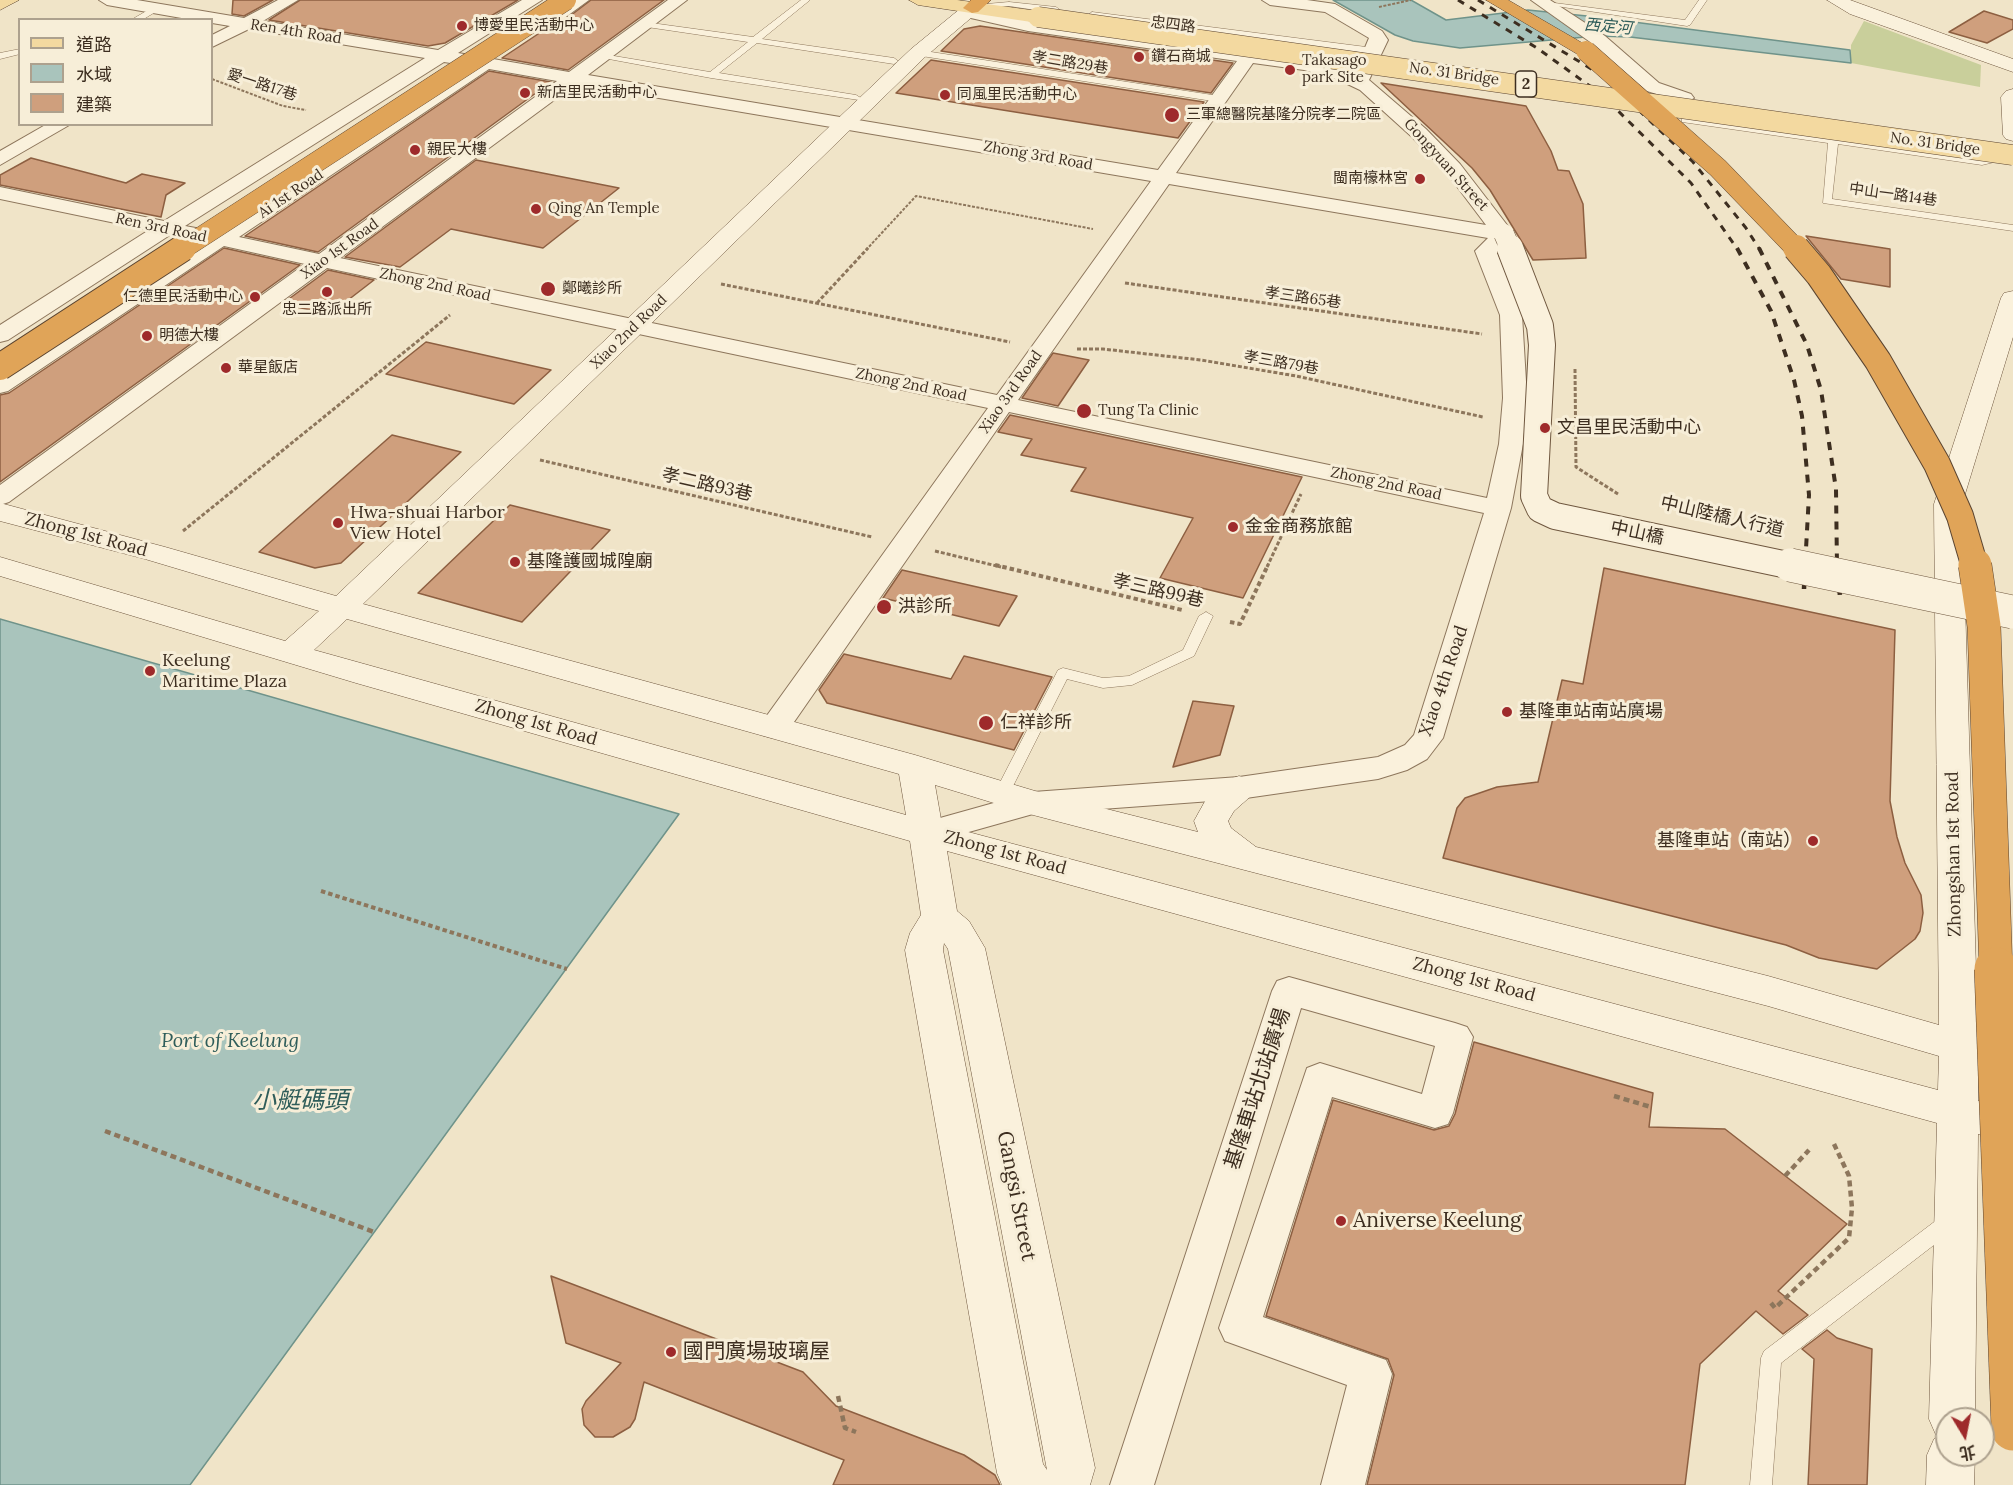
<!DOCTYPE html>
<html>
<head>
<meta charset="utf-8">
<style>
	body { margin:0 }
	#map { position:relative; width:2013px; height:1485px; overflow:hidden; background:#f0e4c8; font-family:Lora,"Noto Sans TC",serif }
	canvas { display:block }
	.legend { position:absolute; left:18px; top:18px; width:195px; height:108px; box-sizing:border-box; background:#f7eed8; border:2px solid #ada18e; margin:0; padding:8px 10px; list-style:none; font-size:18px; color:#3d2e20 }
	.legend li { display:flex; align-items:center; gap:12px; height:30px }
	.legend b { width:30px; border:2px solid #ada18e }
	.north { position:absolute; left:1935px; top:1407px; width:60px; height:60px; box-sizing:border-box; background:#f7eed8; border:2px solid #ada18e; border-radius:50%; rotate:170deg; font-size:16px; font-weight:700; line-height:24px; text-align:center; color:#3d2e20 }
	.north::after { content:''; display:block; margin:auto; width:21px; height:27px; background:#9e2a2b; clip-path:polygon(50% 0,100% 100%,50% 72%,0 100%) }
</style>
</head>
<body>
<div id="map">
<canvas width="2013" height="1485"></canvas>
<ul class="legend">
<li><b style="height:8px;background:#f3d9a0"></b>道路</li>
<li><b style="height:16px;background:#a9c4bc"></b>水域</li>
<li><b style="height:16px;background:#cf9f7d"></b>建築</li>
</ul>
<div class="north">北</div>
</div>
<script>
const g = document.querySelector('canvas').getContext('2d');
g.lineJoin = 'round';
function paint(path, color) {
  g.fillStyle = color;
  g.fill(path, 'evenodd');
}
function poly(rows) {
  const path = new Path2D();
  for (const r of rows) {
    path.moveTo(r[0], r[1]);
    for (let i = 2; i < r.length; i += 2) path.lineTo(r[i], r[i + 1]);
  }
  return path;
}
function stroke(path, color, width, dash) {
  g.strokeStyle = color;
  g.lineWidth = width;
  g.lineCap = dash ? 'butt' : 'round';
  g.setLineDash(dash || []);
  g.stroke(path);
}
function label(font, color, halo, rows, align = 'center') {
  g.font = font + ' Lora,"Noto Sans TC",serif';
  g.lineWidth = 6;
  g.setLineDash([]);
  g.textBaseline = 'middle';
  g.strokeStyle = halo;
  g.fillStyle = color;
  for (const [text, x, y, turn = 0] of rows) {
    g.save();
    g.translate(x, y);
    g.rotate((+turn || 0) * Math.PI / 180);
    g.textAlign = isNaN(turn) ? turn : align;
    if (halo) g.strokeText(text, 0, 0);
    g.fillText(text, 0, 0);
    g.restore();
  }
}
const green = poly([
	[1864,21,1981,65,1980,87,1851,63,1851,45]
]);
const water = poly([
	[1333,0,1411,0,1446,20,1528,10,1587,16,1850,50,1851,63,1630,37,1597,36,1460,48,1413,41,1395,35,1333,0],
	[0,619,679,814,190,1485,0,1485,0,619]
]);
const building = poly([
	[233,0,273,0,244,16,232,14,233,0],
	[300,0,518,0,445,43,428,46,269,20,300,0],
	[591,0,664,0,568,70,502,58,541,32,549,32,591,0],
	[1984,11,2013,20,2013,29,1987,43,1949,32,1984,11],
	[980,26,1028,33,1233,63,1211,93,941,51,964,29,980,26],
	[931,60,1204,102,1178,138,896,93,931,60],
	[489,71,551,82,318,252,245,236,489,71],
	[1381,83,1526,106,1551,151,1558,170,1569,171,1583,204,1586,258,1533,260,1490,190,1472,168,1381,83],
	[31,158,126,183,142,174,185,183,166,195,161,217,0,185,0,175,31,158],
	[476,160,619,188,543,248,451,229,400,267,345,257,476,160],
	[1806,236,1890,249,1890,287,1841,279,1806,236],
	[224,248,300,265,0,482,0,395,9,393,224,248],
	[328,270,374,280,330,314,282,304,328,270],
	[426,342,551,370,514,404,386,374,426,342],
	[1053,353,1089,360,1058,406,1022,398,1053,353],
	[1010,415,1302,477,1243,598,1160,578,1193,518,1071,491,1086,468,1021,455,1032,439,998,432,1010,415],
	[392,435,461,452,341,563,315,568,259,552,392,435],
	[510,505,610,530,522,622,418,593,510,505],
	[1604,568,1895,630,1890,801,1897,837,1905,863,1921,895,1923,913,1920,931,1915,939,1877,969,1819,958,1786,945,1443,858,1457,808,1465,798,1497,787,1538,782,1562,680,1583,684,1604,568],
	[902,570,1017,596,999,626,883,598,902,570],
	[844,654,951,679,964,656,1052,677,1014,750,827,703,819,690,844,654],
	[1193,701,1234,706,1220,755,1173,767,1193,701],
	[1474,1042,1653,1093,1649,1127,1725,1129,1847,1224,1778,1291,1808,1315,1783,1334,1756,1311,1700,1364,1685,1485,1367,1485,1394,1375,1388,1359,1266,1316,1333,1100,1434,1130,1449,1126,1455,1114,1474,1042],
	[551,1276,803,1372,836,1406,964,1455,995,1475,1000,1485,833,1485,844,1460,644,1382,635,1419,630,1427,613,1437,595,1437,584,1425,582,1409,586,1401,621,1363,566,1343,551,1276],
	[1827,1330,1837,1338,1872,1349,1867,1485,1808,1485,1814,1359,1802,1349,1827,1330]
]);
const pathFar3 = poly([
	[1379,7,1411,0],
	[212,79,283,106,306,110],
	[866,250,916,196,1093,229]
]);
const pathFar2 = poly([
	[1125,283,1482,334],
	[721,284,1010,342],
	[817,303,868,248],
	[1077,349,1103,349,1201,360,1296,376,1483,417],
	[540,460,872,537],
	[183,531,450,315],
	[935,551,1001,567],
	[1267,567,1301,494]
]);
const pathFar1 = poly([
	[995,565,1182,610],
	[1230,622,1240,624,1268,565],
	[321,891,567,969]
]);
const path = poly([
	[1614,1096,1651,1107],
	[105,1131,374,1232],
	[1785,1176,1809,1150],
	[1771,1303,1775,1308,1849,1238,1852,1208,1849,1176,1834,1144],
	[838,1396,845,1428,856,1432]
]);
const lane = poly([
	[801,0,810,0,762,39,894,58,898,61,894,64,757,43,719,73,856,95,861,98,859,100,711,78,598,57,602,54,710,72,748,42,647,27,644,26,644,22,753,37,801,0],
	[1699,0,1707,0,1690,25,1687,26,1543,4,1547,2,1685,20,1699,0],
	[1009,2,1056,7,1060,10,1056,13,1009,6,975,9,971,7,975,5,1009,2],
	[155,6,162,8,142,20,131,20,155,6],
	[1092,12,1374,48,1378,51,1374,54,1089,17,1088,15,1092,12],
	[20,49,20,54,0,59,0,53,20,49],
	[918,50,1219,96,1224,99,1219,102,915,55,914,53,918,50],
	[1685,98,1690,101,1690,118,1982,159,2007,155,2007,159,1982,165,1838,144,1832,199,2013,225,2013,231,1823,203,1828,143,1682,122,1680,101,1685,98],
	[1206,612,1213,616,1194,656,1132,685,1103,688,1067,679,1007,798,997,798,994,794,1058,670,1063,668,1103,678,1129,676,1183,650,1199,616,1206,612],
	[1949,1213,1956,1216,1959,1222,1956,1228,1781,1363,1772,1485,1750,1485,1761,1358,1764,1351,1942,1216,1949,1213]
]);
const street = poly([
	[99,0,137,0,244,18,278,0,298,0,263,21,438,50,522,0,542,0,458,53,569,72,668,0,687,0,588,75,1158,170,1237,61,1028,31,962,16,960,12,962,8,968,7,1028,21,1305,60,1354,74,1369,38,1325,12,1270,5,1262,0,1307,0,1335,4,1382,31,1388,40,1369,80,1426,129,1460,164,1514,234,1497,252,1522,315,1527,398,1523,444,1511,508,1443,738,1427,759,1407,770,1378,779,1239,799,1033,814,926,844,915,841,910,833,915,825,1033,792,1239,777,1378,757,1405,745,1414,735,1484,513,1009,412,785,735,774,738,763,735,759,728,763,721,988,408,327,268,9,502,0,505,0,485,305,264,224,246,8,391,0,393,0,376,203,242,170,235,8,340,0,342,0,325,149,230,0,199,0,187,164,221,425,58,249,29,212,47,212,35,230,26,212,23,212,20,193,20,107,5,99,0],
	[444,62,470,66,217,232,185,226,444,62],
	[1253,63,1304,70,1339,80,1360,90,1412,137,1446,172,1486,225,1176,173,1253,63],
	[489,69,557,81,319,254,239,237,489,69],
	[576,84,1151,181,997,395,340,258,576,84],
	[1169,184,1488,238,1475,251,1500,315,1503,398,1499,444,1487,498,1018,400,1169,184],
	[570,0,589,0,548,30,536,30,534,26,536,22,570,0],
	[1531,0,1550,0,1605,36,1659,83,1691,94,1694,98,1685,103,1647,91,1593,44,1531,0],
	[47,124,71,124,0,165,0,151,47,124],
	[1289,977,1455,1023,1467,1027,1473,1037,1453,1113,1448,1124,1435,1128,1332,1097,1263,1317,1386,1360,1392,1374,1365,1485,1321,1485,1347,1385,1225,1341,1219,1328,1307,1068,1320,1063,1422,1094,1435,1046,1301,1008,1154,1485,1110,1485,1272,991,1277,981,1289,977]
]);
const secondary = poly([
	[1827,0,1850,0,2013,59,2013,72,1850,14,1827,0],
	[972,3,981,8,978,12,925,57,363,604,915,755,1035,791,1198,832,1194,821,1209,794,1227,780,1239,776,1251,780,1256,788,1251,796,1234,811,1228,821,1231,828,1256,847,1768,976,1939,1025,1934,504,2001,298,2004,293,2013,291,2013,337,1962,504,1978,1036,2013,1046,2013,1078,1978,1068,1978,1101,2013,1110,2013,1144,1978,1134,1975,1419,1947,1419,1947,1455,1975,1455,1974,1485,1926,1485,1927,1455,1934,1439,1940,1436,1936,1435,1929,1419,1937,1123,947,851,957,911,969,921,985,948,1095,1468,1090,1485,1002,1485,997,1473,905,950,910,933,921,915,910,841,356,683,0,576,0,557,285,641,319,611,145,559,0,521,0,503,165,547,336,596,911,49,966,4,972,3],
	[347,619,899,774,906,815,314,650,347,619],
	[935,785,1033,815,1768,1006,1939,1056,1938,1090,942,825,935,785],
	[944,943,948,949,1047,1470,1043,1464,943,950,944,943],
	[2013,89,2013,141,2006,139,2003,135,2001,97,2006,91,2013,89]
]);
const primary = poly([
	[0,0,19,0,0,10,0,0],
	[909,0,957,0,1038,11,1047,17,1038,23,918,5,909,0]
]);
const highway = poly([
	[971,0,991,0,978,12,972,13,963,8,971,0],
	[1486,0,1508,0,1596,51,1586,57,1579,55,1486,0]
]);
const railFar2 = poly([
	[1458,0,1537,48,1601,94,1691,183,1738,250],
	[1478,0,1603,76,1693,162,1746,228,1760,250]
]);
const railFar1 = poly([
	[1737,248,1771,311,1794,380,1802,416,1809,495,1805,567],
	[1759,248,1807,345,1821,390,1836,489,1837,567]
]);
const rail = poly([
	[1837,565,1840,596],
	[1804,589,1805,565]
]);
const pathBridge = poly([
	[1575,369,1576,467,1618,494]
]);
const secondaryBridgeFar2 = poly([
	[1504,234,1511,250]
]);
const secondaryBridgeFar1 = poly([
	[1510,248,1540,326,1542,345,1534,496,1540,509,1555,516,1797,567]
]);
const secondaryBridge = poly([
	[1790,565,2013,612]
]);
const primaryBridge = poly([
	[1038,17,2013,155]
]);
const highwayBridgeFar3 = poly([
	[1586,51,1718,168,1797,250],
	[181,250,566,0]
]);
const highwayBridgeFar2 = poly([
	[1796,248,1819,275,1878,361,1937,464,1960,516,1975,567],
	[0,367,183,248]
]);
const highwayBridgeFar1 = poly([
	[1975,565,1984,626,1996,971]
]);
const highwayBridge = poly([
	[1996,969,2013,1429]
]);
const markers = [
	[462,26,6,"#9e2a2b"],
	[1139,57,6,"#9e2a2b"],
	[1290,70,6,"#9e2a2b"],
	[525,93,6,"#9e2a2b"],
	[945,95,6,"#9e2a2b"],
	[1172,115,8,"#9e2a2b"],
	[415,150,6,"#9e2a2b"],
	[1420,179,6,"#9e2a2b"],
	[536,209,6,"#9e2a2b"],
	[548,289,8,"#9e2a2b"],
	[327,292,6,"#9e2a2b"],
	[255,297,6,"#9e2a2b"],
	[147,336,6,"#9e2a2b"],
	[226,368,6,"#9e2a2b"],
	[1084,411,8,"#9e2a2b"],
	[1545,428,6,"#9e2a2b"],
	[338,523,6,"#9e2a2b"],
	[1233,527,6,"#9e2a2b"],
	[515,562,6,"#9e2a2b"],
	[884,607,8,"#9e2a2b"],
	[150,671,6,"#9e2a2b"],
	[1507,712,6,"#9e2a2b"],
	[986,723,8,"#9e2a2b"],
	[1813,841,6,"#9e2a2b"],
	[1341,1221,6,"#9e2a2b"],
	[671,1352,6,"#9e2a2b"]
];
const farStreetnames = [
	["忠四路",1173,25,7],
	["Ren 4th Road",296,32,9],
	["孝二路29巷",1070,63,9],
	["No. 31 Bridge",1454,74,8],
	["愛一路17巷",262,85,18],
	["No. 31 Bridge",1935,144,8],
	["Zhong 3rd Road",1038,156,10],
	["Gongyuan Street",1446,165,48],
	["Ai 1st Road",291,194,-34],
	["中山一路14巷",1893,195,8],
	["Ren 3rd Road",161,228,12],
	["Xiao 1st Road",340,249,-36],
	["Zhong 2nd Road",435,285,12],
	["孝三路65巷",1303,298,8],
	["Xiao 2nd Road",629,332,-44],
	["孝三路79巷",1281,363,10],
	["Zhong 2nd Road",911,385,12],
	["Xiao 3rd Road",1011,392,-55],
	["Zhong 2nd Road",1386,484,12]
];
const farPoinames = [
	["博愛里民活動中心",474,26],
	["鑽石商城",1151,57],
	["Takasago",1302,61],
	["park Site",1302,78],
	["新店里民活動中心",537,93],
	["同風里民活動中心",957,95],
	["三軍總醫院基隆分院孝二院區",1186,115],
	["親民大樓",427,150],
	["閩南檺林宮",1408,179,"right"],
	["Qing An Temple",548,209],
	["鄭曦診所",562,289],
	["仁德里民活動中心",243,297,"right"],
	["忠二路派出所",327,310,"center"],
	["明德大樓",159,336],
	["華星飯店",238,368],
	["Tung Ta Clinic",1098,411]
];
const farWaternames = [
	["西定河",1608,27,5]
];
const shields = [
	[1526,84,21]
];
const shieldNames = [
	["2",1526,84]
];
const poiNames = [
	["文昌里民活動中心",1557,428],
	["Hwa-shuai Harbor",350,513],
	["View Hotel",350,534],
	["金金商務旅館",1245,527],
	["基隆護國城隍廟",527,562],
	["洪診所",898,607],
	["Keelung",162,661],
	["Maritime Plaza",162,682],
	["基隆車站南站廣場",1519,712],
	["仁祥診所",1000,723],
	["基隆車站（南站）",1801,841,"right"]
];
const streetNames = [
	["孝二路93巷",707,485,13],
	["中山陸橋人行道",1722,517,13],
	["中山橋",1637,533,12],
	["Zhong 1st Road",86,535,15],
	["孝三路99巷",1158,591,13],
	["Xiao 4th Road",1444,681,-71],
	["Zhong 1st Road",536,723,16],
	["Zhong 1st Road",1005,853,15],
	["Zhongshan 1st Road",1954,854,-91],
	["Zhong 1st Road",1474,980,15]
];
const waterNames = [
	["Port of Keelung",230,1041]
];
const nearStreetnames = [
	["基隆車站北站廣場",1258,1089,-72],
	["Gangsi Street",1016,1196,79]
];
const nearPoinames = [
	["Aniverse Keelung",1353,1221],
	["國門廣場玻璃屋",683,1352]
];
const nearWaternames = [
	["小艇碼頭",300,1101]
];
paint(green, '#c9cf9b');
paint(water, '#a9c4bc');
stroke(water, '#6f938a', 1.5);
paint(building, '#cf9f7d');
stroke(building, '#8d5f41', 1.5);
stroke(lane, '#8d765c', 1);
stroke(street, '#8d765c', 2);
stroke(secondary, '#6f573f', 1);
stroke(primary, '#5b4430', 1);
stroke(highway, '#5b4430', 1);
stroke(pathFar3, '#8d765c', 2, [3, 1.5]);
stroke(pathFar2, '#8d765c', 3, [4, 2]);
stroke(pathFar1, '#8d765c', 4, [4.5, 3]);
stroke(path, '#8d765c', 4.5, [6, 4]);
paint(lane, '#faf1dc');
paint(street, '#faf1dc');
paint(secondary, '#faf1dc');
paint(primary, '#f3d9a0');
paint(highway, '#e0a458');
stroke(railFar2, '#3d2e20', 3, [7, 7]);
stroke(railFar1, '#3d2e20', 4, [8, 8]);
stroke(rail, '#3d2e20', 4.5, [10, 10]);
stroke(secondaryBridgeFar2, '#6f573f', 21, []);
stroke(secondaryBridgeFar1, '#6f573f', 28, []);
stroke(secondaryBridge, '#6f573f', 34, []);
stroke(primaryBridge, '#5b4430', 21, []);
stroke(highwayBridgeFar3, '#5b4430', 21, []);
stroke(highwayBridgeFar2, '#5b4430', 28, []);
stroke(highwayBridgeFar1, '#5b4430', 34, []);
stroke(highwayBridge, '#5b4430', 44, []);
stroke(pathBridge, '#8d765c', 3, [4, 2]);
stroke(secondaryBridgeFar2, '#faf1dc', 20);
stroke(secondaryBridgeFar1, '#faf1dc', 26);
stroke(secondaryBridge, '#faf1dc', 33);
stroke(primaryBridge, '#f3d9a0', 20);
stroke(highwayBridgeFar3, '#e0a458', 20);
stroke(highwayBridgeFar2, '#e0a458', 26);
stroke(highwayBridgeFar1, '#e0a458', 33);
stroke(highwayBridge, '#e0a458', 43);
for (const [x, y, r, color] of markers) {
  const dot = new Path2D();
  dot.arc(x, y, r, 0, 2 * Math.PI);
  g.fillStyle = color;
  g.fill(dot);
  stroke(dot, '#f7eed8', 2);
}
label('15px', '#3d2e20', '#f7eed8', farStreetnames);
label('15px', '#3d2e20', '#f7eed8', farPoinames, 'left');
label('italic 16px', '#2f5d5a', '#f7eed8', farWaternames);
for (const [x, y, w] of shields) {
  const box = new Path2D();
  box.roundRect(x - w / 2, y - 13, w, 26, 4.5);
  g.fillStyle = '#f7eed8';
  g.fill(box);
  stroke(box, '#3d2e20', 1.5);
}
label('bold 16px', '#3d2e20', null, shieldNames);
label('18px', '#3d2e20', '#f7eed8', poiNames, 'left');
label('18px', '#3d2e20', '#f7eed8', streetNames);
label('italic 20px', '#2f5d5a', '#f7eed8', waterNames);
label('21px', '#3d2e20', '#f7eed8', nearStreetnames);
label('21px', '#3d2e20', '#f7eed8', nearPoinames, 'left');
label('italic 24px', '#2f5d5a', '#f7eed8', nearWaternames);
</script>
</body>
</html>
